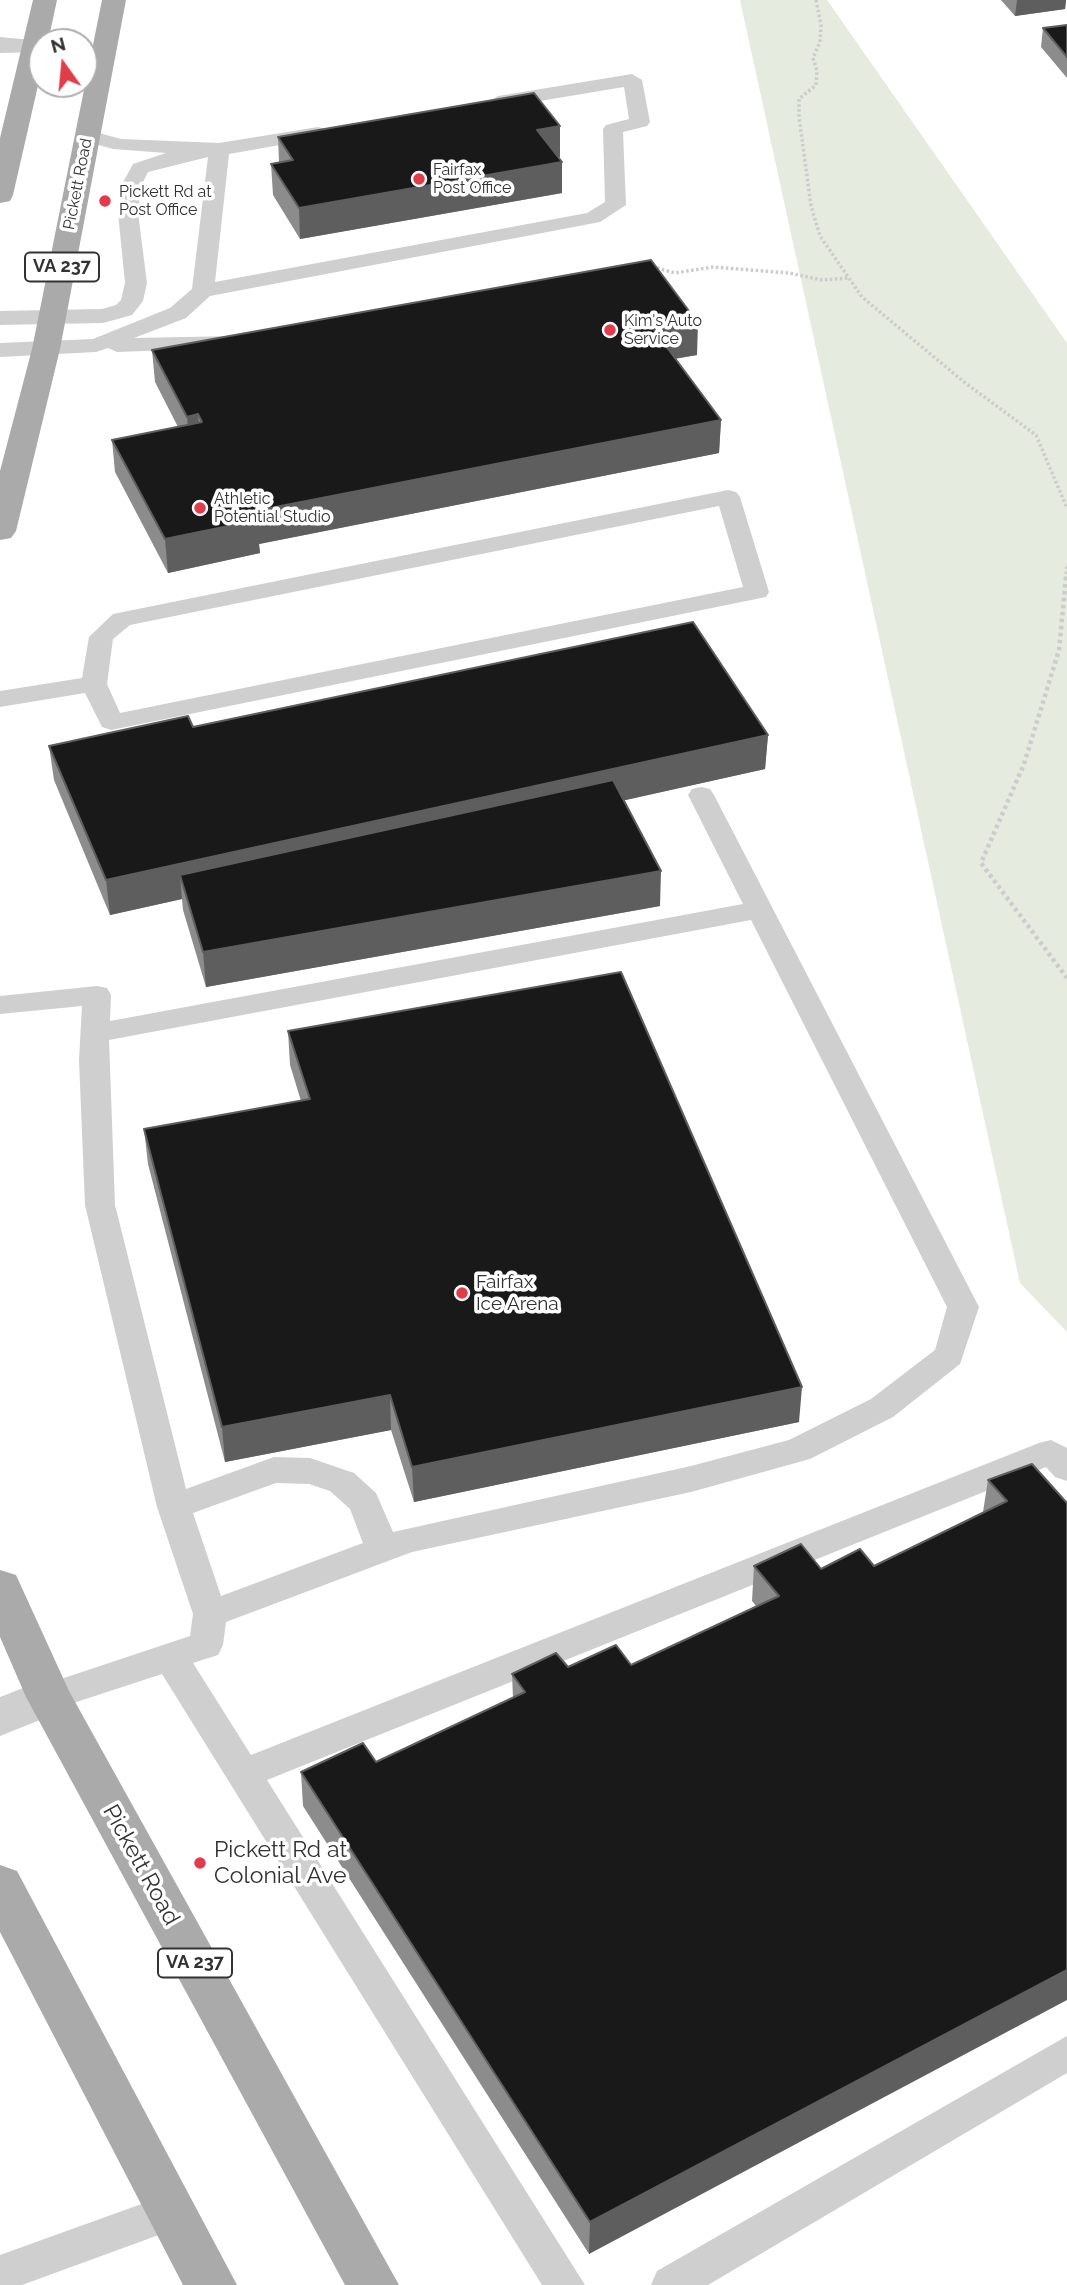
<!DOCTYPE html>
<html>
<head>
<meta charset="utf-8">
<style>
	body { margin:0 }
	#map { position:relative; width:1067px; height:2285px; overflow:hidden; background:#fff; font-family:Raleway,sans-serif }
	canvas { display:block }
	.north { position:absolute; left:28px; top:28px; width:70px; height:70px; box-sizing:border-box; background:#fff; border:2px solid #adadad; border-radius:50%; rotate:345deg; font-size:19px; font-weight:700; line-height:28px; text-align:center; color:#323232 }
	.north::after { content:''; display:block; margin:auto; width:24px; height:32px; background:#e13c4a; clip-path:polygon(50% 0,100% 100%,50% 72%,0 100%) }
</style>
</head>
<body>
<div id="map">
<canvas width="1067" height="2285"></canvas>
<div class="north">N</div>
</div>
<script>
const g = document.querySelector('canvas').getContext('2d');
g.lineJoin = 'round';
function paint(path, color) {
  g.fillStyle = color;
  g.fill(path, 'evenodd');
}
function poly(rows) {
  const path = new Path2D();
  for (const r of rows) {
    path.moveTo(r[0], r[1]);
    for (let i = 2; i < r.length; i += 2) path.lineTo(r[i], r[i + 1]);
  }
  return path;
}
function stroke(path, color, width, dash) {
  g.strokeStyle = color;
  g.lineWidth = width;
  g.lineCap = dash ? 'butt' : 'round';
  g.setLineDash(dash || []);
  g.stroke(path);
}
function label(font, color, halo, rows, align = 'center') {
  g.font = font + ' Raleway,sans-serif';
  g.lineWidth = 7;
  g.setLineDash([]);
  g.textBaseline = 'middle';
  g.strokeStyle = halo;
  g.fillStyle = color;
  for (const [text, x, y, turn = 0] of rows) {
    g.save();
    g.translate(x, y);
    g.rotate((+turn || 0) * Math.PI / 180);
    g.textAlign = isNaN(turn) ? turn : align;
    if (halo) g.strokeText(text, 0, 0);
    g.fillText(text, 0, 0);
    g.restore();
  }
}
const green = poly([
	[740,0,827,0,1067,343,1067,1332,1020,1283]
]);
const pathFar1 = poly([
	[816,0,821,25,820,42,813,58,817,71,816,85,799,99,799,117,811,206,820,236,862,297,964,382,1036,435,1067,508],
	[657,268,675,273,713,267,789,273,822,280,849,278],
	[1066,579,1067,565]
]);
const path = poly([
	[1066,577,1059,650,1024,764,981,863,1067,978]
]);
const service = poly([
	[632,74,642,80,650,122,647,126,623,132,626,205,600,222,210,296,186,318,134,338,236,336,239,341,228,348,117,352,108,348,96,352,0,357,0,343,93,339,170,308,192,289,208,157,148,172,141,186,138,213,147,283,143,301,132,315,103,323,0,325,0,311,102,309,116,305,121,300,125,283,118,213,121,186,133,164,166,153,113,149,81,140,78,136,81,132,88,130,121,139,219,143,318,127,325,129,328,133,325,137,229,154,215,282,587,213,605,202,603,129,606,125,629,119,624,87,498,108,488,102,498,96,632,74],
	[728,490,736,492,740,497,769,592,766,597,111,730,102,727,85,693,0,707,0,691,82,678,89,637,113,614,728,490],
	[719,506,743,587,120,713,107,684,113,639,130,625,719,506],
	[701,787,710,789,714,795,979,1307,960,1364,893,1417,810,1459,691,1492,412,1552,226,1622,223,1645,218,1655,193,1663,251,1755,1039,1443,1051,1440,1067,1448,1067,1481,1055,1477,1046,1467,267,1780,585,2285,542,2285,162,1674,49,1711,37,1707,31,1697,37,1687,190,1636,193,1614,157,1507,85,1205,79,1060,82,1006,0,1014,0,996,97,986,107,988,111,995,110,1021,743,904,688,795,692,789,701,787],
	[751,920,947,1307,935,1350,871,1399,789,1440,691,1466,393,1532,376,1493,354,1473,310,1458,274,1457,186,1489,115,1205,109,1040,751,920],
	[276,1483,309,1484,330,1491,350,1509,363,1543,221,1596,193,1513,276,1483],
	[1067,2036,1067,2073,708,2285,651,2285,657,2271,1067,2036],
	[172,2193,186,2199,192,2212,186,2225,22,2285,0,2285,0,2255,172,2193]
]);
const minor = poly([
	[0,37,43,41,42,52,0,53,0,37],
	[49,1678,65,1684,72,1697,65,1710,0,1736,0,1697,49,1678]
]);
const primary = poly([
	[33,0,57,0,48,42,42,42,42,68,13,195,10,201,0,203,0,138,33,0],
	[102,0,126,0,60,349,16,531,11,538,0,540,0,471,32,349,102,0],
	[0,1570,16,1575,69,1691,399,2285,345,2285,26,1697,0,1637,0,1570],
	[0,1865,17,1871,237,2285,183,2285,0,1932,0,1865]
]);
const wall = poly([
	[1001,0,1066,0,1065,9,1015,16],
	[1067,25,1067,78,1041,47,1043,28],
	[560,126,560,157,558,157,562,193,300,239,273,195,271,164,279,162,278,137],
	[152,350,697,355,675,359,721,420,719,453,259,544,260,553,168,573,115,472,112,440,178,427,155,382],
	[193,727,768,735,765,769,624,800,660,906,206,987,183,910,182,899,110,915,54,780,49,746],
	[288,1031,799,1422,414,1502,391,1430,225,1462,148,1164,144,1129,301,1101,290,1065],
	[1032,1464,589,2254,303,1806,301,1772,376,1762,513,1698,512,1674,568,1667,631,1665,756,1606,752,1601,754,1566,821,1569,874,1566,983,1512,988,1480]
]);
const shadedWall = poly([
	[1017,0,1066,0,1065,9,1015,16],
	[560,126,560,157,537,161,537,130],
	[562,162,562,193,300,239,299,208],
	[698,323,697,355,653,362,654,330],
	[198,414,201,447,190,450,187,417],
	[721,420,719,453,259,544,260,553,168,573,165,539,250,512],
	[768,735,765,769,187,898,180,875,182,899,110,915,106,880],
	[661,871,660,906,206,987,203,952],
	[802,1387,799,1422,414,1502,412,1467],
	[390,1395,391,1430,225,1462,222,1427],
	[1067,1970,1067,2000,589,2254,590,2222]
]);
const building = poly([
	[1067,25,1067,57,1043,28,1067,25],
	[534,93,560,126,537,130,562,162,299,208,271,164,293,160,278,137,534,93],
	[651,260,698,323,654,330,721,420,250,512,258,520,165,539,112,440,202,422,198,414,187,417,152,350,651,260],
	[693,622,768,735,106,880,49,746,188,716,193,727,693,622],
	[613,780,661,871,203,952,180,875,613,780],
	[621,972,802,1387,412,1467,390,1395,222,1427,144,1129,310,1099,288,1031,621,972],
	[1032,1464,1067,1503,1067,1970,590,2222,301,1772,363,1743,376,1762,525,1692,512,1674,556,1653,568,1667,616,1645,631,1665,779,1596,754,1566,801,1544,821,1569,860,1549,874,1566,1007,1501,988,1480,1032,1464]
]);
const markers = [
	[419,179,7,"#e13c4a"],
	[105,201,7,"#e13c4a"],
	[610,330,7,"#e13c4a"],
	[200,508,7,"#e13c4a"],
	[462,1293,7,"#e13c4a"],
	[200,1863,7,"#e13c4a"]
];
const farPoinames = [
	["Fairfax",433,170],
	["Post Office",433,188],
	["Pickett Rd at",119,192],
	["Post Office",119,210],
	["Kim's Auto",624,321],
	["Service",624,339],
	["Athletic",214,499],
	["Potential Studio",214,517]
];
const farStreetnames = [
	["Pickett Road",78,184,-79]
];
const shields = [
	[62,267,74],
	[195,1963,74]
];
const shieldNames = [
	["VA 237",62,267],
	["VA 237",195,1963]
];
const poiNames = [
	["Fairfax",476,1282],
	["Ice Arena",476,1304]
];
const nearPoinames = [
	["Pickett Rd at",214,1850],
	["Colonial Ave",214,1876]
];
const nearStreetnames = [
	["Pickett Road",141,1865,61]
];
paint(green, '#e5ebde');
stroke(pathFar1, '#ccc', 3.5, [2.5, 2.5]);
stroke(path, '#ccc', 4.5, [3.5, 3.5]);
paint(service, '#cfcfcf');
paint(minor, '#cfcfcf');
paint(primary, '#aaa');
paint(wall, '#8c8c8c');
paint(shadedWall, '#5e5e5e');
paint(building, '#191919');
stroke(building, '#5e5e5e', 2);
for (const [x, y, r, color] of markers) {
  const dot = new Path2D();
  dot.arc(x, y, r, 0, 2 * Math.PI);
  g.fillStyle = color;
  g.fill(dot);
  stroke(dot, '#fff', 2.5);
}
label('16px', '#323232', '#fff', farPoinames, 'left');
label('16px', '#323232', '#fff', farStreetnames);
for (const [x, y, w] of shields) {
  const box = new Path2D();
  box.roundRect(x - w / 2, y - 14.5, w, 29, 5);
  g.fillStyle = '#fff';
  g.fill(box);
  stroke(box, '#323232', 2);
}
label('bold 18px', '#323232', null, shieldNames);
label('19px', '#323232', '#fff', poiNames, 'left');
label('23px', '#323232', '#fff', nearPoinames, 'left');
label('23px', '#323232', '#fff', nearStreetnames);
</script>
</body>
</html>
